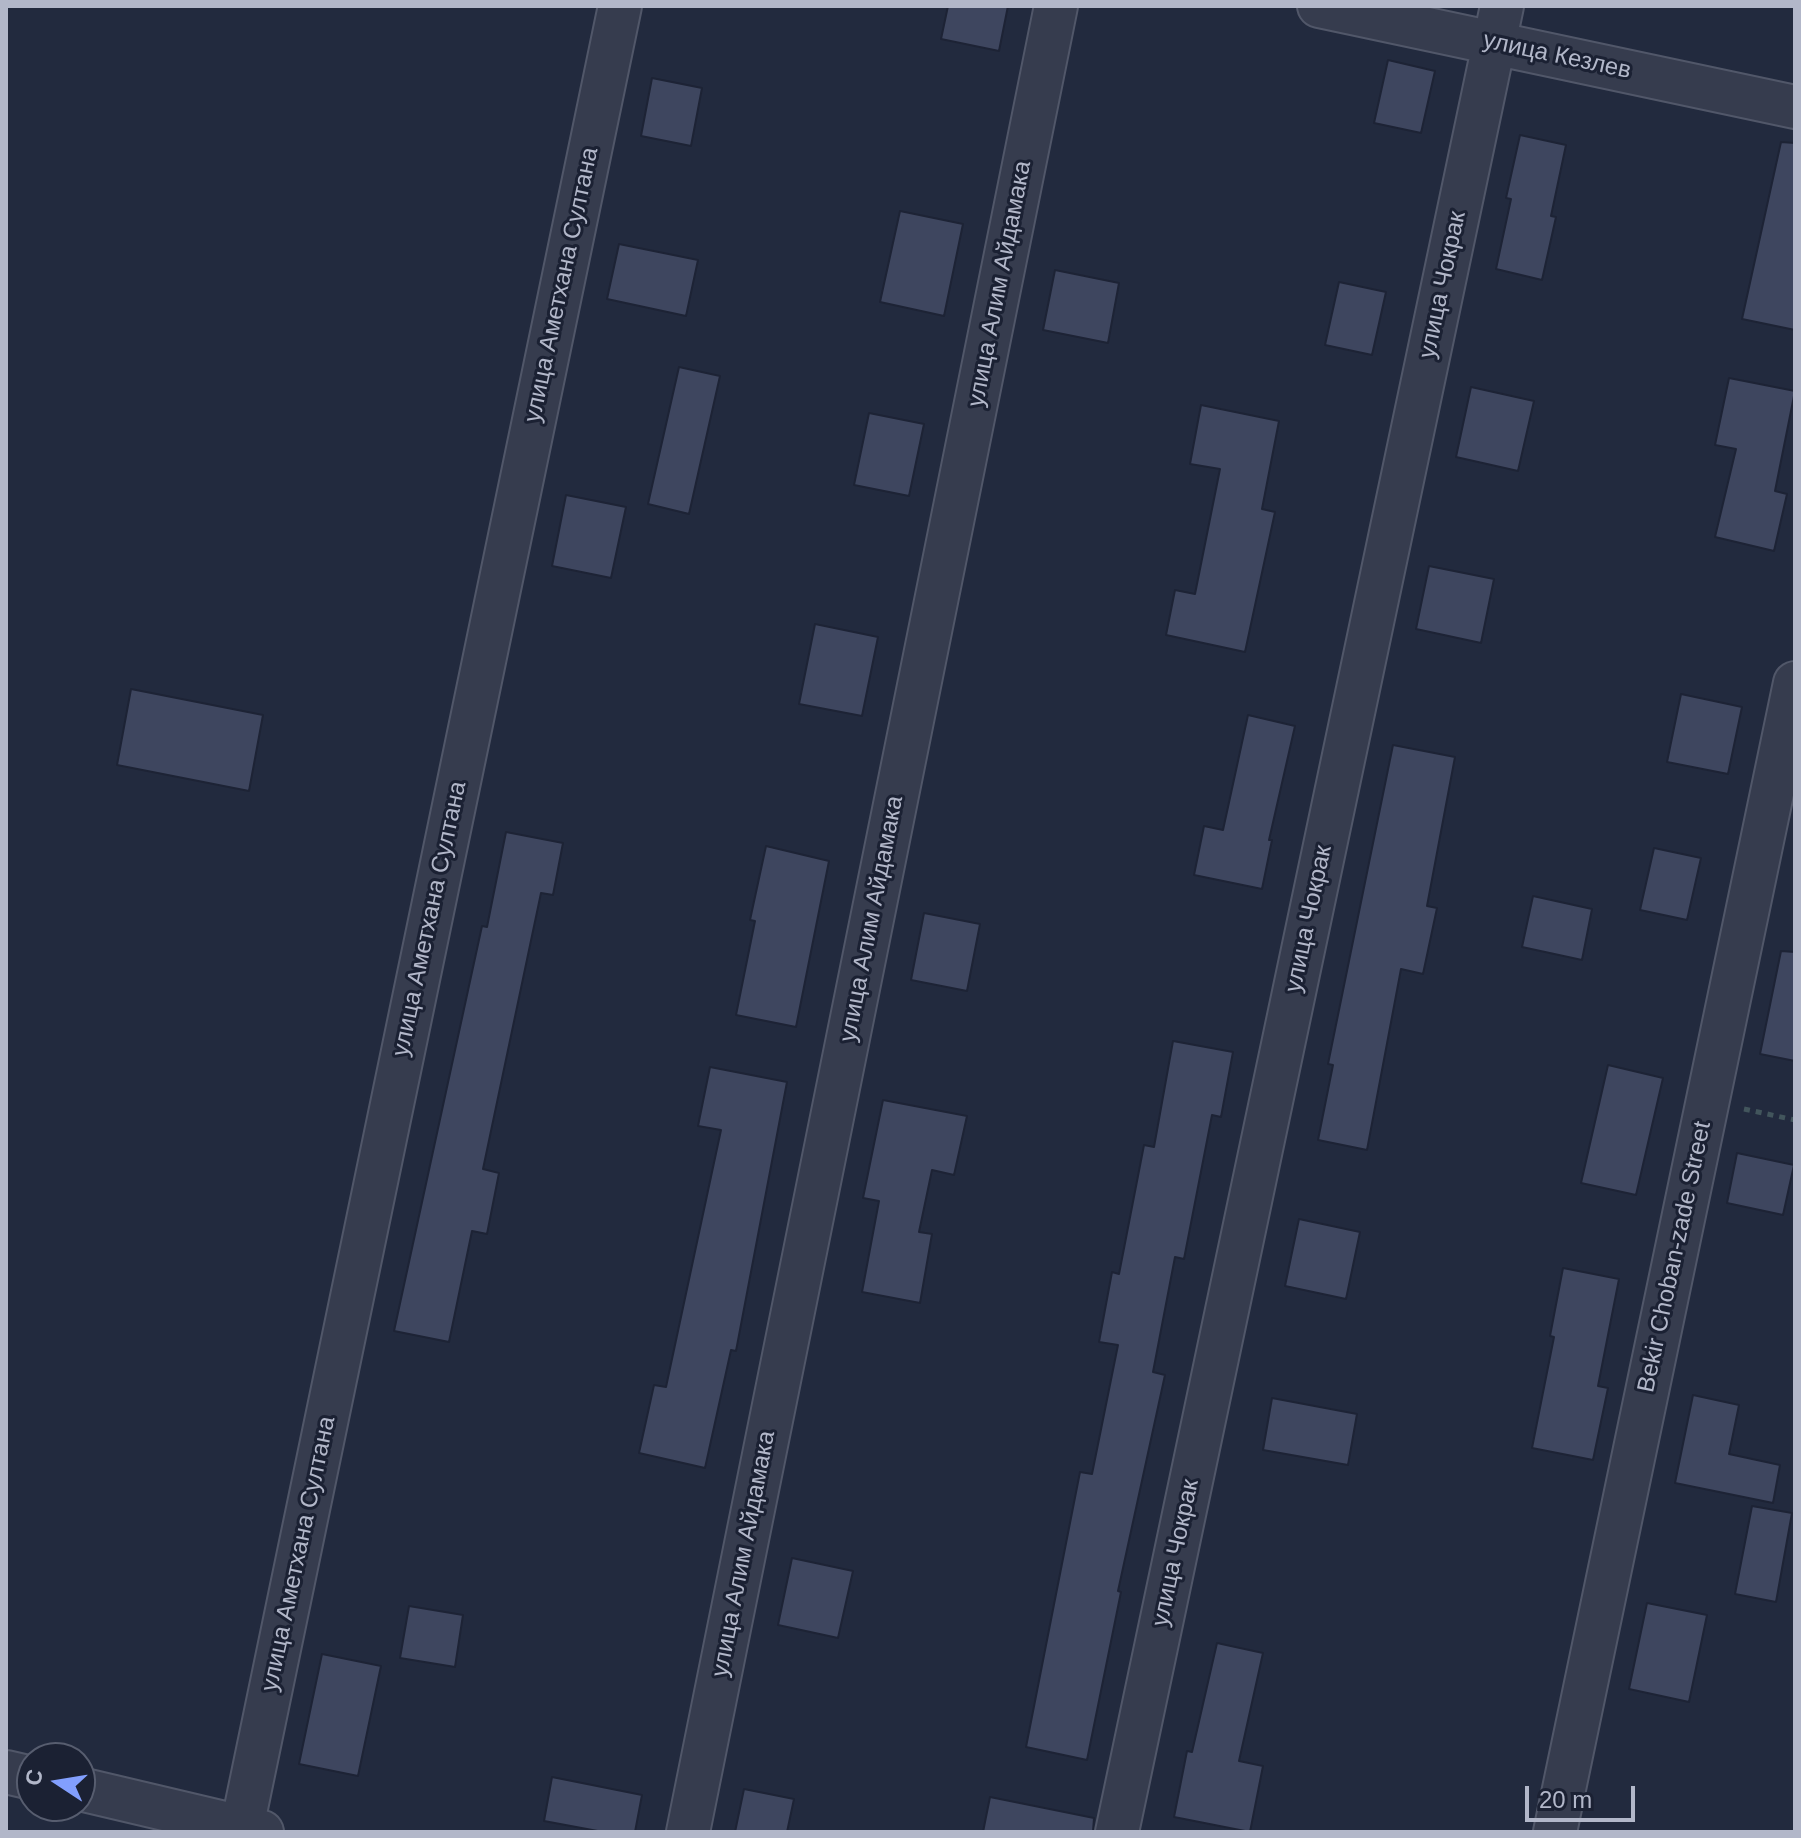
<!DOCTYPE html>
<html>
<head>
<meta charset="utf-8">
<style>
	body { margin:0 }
	#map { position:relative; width:1801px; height:1838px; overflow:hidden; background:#222a3e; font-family:Arial,sans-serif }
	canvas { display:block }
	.frame { position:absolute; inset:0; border:8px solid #b2b7c9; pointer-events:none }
	.north { position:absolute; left:16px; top:1742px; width:80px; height:80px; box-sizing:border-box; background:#1b2133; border:2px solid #575d6f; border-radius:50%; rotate:282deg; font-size:22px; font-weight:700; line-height:32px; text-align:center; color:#b2b7c9 }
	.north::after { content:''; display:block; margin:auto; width:28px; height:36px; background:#829ffe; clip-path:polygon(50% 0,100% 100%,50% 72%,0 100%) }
	.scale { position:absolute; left:1525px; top:1786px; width:110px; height:36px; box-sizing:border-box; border:4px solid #b2b7c9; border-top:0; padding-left:10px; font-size:24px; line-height:28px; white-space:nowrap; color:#b2b7c9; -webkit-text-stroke:6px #1b2133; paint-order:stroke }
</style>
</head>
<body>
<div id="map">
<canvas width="1801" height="1838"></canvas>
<div class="frame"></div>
<div class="north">С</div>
<div class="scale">20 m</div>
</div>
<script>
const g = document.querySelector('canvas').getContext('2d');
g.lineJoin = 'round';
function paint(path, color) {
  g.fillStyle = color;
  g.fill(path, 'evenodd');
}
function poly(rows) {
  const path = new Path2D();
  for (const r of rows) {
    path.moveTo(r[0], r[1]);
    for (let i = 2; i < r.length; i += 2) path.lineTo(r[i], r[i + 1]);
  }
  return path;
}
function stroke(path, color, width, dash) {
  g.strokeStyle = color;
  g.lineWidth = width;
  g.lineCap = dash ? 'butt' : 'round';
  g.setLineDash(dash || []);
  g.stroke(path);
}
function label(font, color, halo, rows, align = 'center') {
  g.font = font + ' Arial,sans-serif';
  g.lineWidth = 6;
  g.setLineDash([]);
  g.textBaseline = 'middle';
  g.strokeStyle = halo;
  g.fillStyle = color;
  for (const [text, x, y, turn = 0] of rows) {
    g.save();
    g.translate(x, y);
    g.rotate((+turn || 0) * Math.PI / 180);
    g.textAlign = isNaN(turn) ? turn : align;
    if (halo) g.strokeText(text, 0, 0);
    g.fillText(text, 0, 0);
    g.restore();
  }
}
const building = poly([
	[948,6,1008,6,999,51,941,39,948,6],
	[1388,60,1435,71,1421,133,1374,123,1388,60],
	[652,78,702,88,691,146,641,136,652,78],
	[1520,135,1566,145,1551,216,1556,217,1542,280,1496,269,1511,199,1506,198,1520,135],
	[1781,142,1795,143,1795,330,1742,319,1781,142],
	[900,211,963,224,944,316,880,302,900,211],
	[619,244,698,260,686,316,607,299,619,244],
	[1055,270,1119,283,1108,343,1043,330,1055,270],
	[1339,282,1386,292,1372,355,1325,345,1339,282],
	[679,367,720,376,689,514,648,504,679,367],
	[1729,378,1795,391,1775,491,1787,494,1774,551,1715,537,1736,449,1715,445,1729,378],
	[1471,387,1534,401,1518,471,1456,457,1471,387],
	[1201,405,1279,421,1262,509,1275,512,1245,652,1166,635,1175,590,1195,594,1220,469,1190,464,1201,405],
	[869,413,924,424,909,496,854,485,869,413],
	[566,495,626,507,611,578,552,566,566,495],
	[1429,566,1494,579,1481,643,1416,629,1429,566],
	[815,624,878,637,862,716,799,704,815,624],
	[131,689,263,715,249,791,117,765,131,689],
	[1681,694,1742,707,1728,774,1667,762,1681,694],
	[1248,715,1295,726,1269,840,1272,840,1262,889,1194,875,1204,826,1223,830,1248,715],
	[1393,745,1455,757,1427,906,1437,908,1423,974,1401,969,1367,1150,1318,1140,1333,1065,1328,1064,1393,745],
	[506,832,563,843,553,895,541,893,483,1169,499,1173,487,1234,472,1231,449,1342,394,1331,482,926,487,927,506,832],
	[766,846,829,861,796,1027,736,1015,755,921,750,920,766,846],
	[1654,848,1701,858,1687,920,1640,910,1654,848],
	[1533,896,1592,909,1582,960,1522,947,1533,896],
	[924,913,980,924,967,991,911,980,924,913],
	[1781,951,1795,952,1795,1061,1760,1054,1781,951],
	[1173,1041,1233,1052,1221,1117,1212,1115,1184,1259,1175,1257,1153,1372,1165,1375,1118,1591,1121,1592,1087,1760,1026,1747,1080,1472,1092,1474,1118,1345,1099,1342,1112,1272,1119,1274,1144,1145,1154,1147,1173,1041],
	[1608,1065,1663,1078,1636,1195,1581,1183,1608,1065],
	[710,1067,787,1082,736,1351,731,1350,705,1468,639,1453,654,1385,666,1387,721,1130,698,1126,710,1067],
	[883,1100,967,1116,954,1175,932,1170,919,1232,932,1234,920,1303,862,1292,879,1201,863,1198,883,1100],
	[1737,1153,1794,1165,1783,1215,1727,1203,1737,1153],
	[1299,1219,1360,1232,1346,1299,1285,1286,1299,1219],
	[1563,1268,1619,1279,1598,1386,1608,1388,1593,1460,1532,1448,1554,1337,1550,1336,1563,1268],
	[1693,1395,1739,1405,1729,1454,1780,1465,1773,1503,1675,1483,1693,1395],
	[1272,1398,1357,1414,1348,1465,1263,1450,1272,1398],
	[1752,1506,1792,1513,1776,1602,1735,1594,1752,1506],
	[792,1558,853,1571,838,1638,778,1625,792,1558],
	[1647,1603,1707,1615,1689,1702,1629,1689,1647,1603],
	[409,1606,463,1615,455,1667,400,1658,409,1606],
	[1217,1643,1263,1653,1239,1761,1263,1766,1250,1832,1174,1817,1187,1751,1192,1752,1217,1643],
	[322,1654,381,1666,358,1776,299,1764,322,1654],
	[552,1777,642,1795,635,1832,603,1832,544,1821,552,1777],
	[744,1789,794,1799,787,1832,735,1832,744,1789],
	[990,1797,1094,1818,1093,1832,983,1832,990,1797]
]);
const path = poly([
	[1744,1109,1795,1120]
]);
const street = poly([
	[1319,6,1795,107],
	[6,1772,32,1778],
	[80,1789,262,1832],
	[241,1832,620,6],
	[688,1832,1056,6],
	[1117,1832,1502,6],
	[1555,1832,1795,683]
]);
const streetNames = [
	["улица Кезлев",1557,56,12],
	["улица Алим Айдамака",1000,284,-79],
	["улица Аметхана Султана",562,285,-78],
	["улица Чокрак",1443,285,-78],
	["улица Аметхана Султана",430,919,-78],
	["улица Алим Айдамака",872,919,-79],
	["улица Чокрак",1309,919,-78],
	["Bekir Choban-zade Street",1675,1257,-78],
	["улица Чокрак",1176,1553,-78],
	["улица Аметхана Султана",299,1554,-78],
	["улица Алим Айдамака",744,1554,-79]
];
paint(building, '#3e465f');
stroke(building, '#1d2335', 2);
stroke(street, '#515769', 46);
stroke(path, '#42555c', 5, [6, 6]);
stroke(street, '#363c4e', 42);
label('24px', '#b2b7c9', '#1b2133', streetNames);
</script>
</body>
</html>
